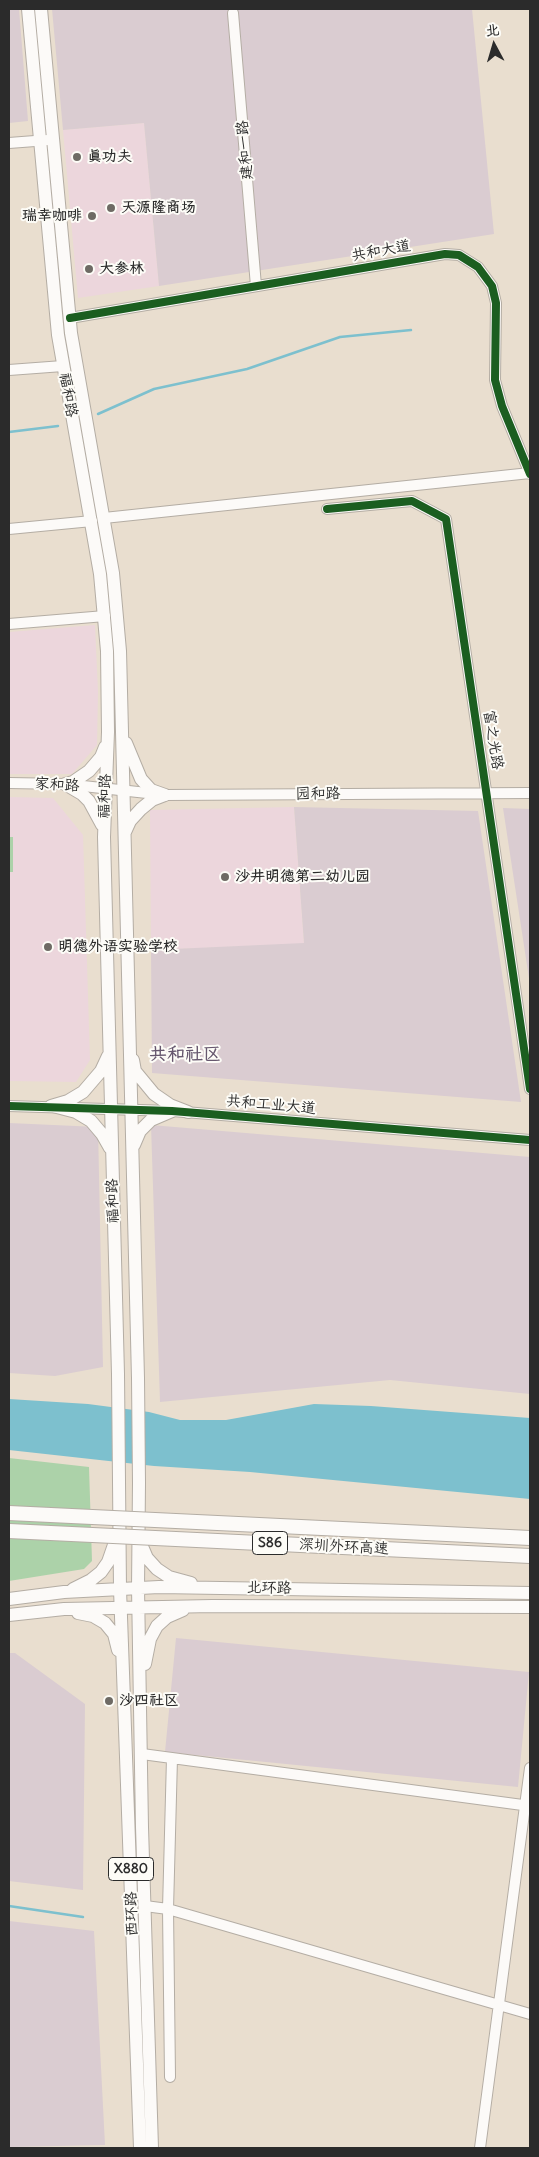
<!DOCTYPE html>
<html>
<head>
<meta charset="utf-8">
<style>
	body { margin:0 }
	#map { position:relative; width:539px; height:2157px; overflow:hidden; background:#e9decf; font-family:Delius,"LXGW WenKai TC",sans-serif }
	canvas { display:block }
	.frame { position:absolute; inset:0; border:10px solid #2b2b2b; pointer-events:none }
	.north { position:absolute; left:469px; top:20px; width:50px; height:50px; -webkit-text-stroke:4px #fdfcf7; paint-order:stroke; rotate:354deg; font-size:14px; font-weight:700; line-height:20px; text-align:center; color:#2b2b2b }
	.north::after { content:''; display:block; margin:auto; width:18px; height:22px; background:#2b2b2b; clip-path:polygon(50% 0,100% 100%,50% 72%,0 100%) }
</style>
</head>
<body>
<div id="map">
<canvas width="539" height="2157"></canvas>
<div class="frame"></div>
<div class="north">北</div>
</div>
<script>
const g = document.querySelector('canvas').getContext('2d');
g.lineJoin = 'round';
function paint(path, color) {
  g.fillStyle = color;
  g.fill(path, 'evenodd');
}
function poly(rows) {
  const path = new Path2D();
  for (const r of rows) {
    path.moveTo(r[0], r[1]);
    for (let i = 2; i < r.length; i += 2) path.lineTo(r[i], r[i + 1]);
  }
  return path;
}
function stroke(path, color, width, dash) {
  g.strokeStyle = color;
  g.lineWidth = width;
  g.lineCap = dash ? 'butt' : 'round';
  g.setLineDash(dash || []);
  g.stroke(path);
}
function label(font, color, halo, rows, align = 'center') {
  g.font = font + ' Delius,"LXGW WenKai TC",sans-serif';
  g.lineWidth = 4;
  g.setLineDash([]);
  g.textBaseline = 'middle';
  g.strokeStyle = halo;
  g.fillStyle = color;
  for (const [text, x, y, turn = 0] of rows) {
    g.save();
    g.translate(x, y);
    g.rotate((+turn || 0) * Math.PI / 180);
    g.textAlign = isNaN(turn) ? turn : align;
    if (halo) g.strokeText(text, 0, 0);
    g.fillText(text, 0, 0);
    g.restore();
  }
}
const built = poly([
	[144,123,159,286,78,298,63,130],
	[95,625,98,692,97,745,72,774,9,774,9,632],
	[9,797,53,798,83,835,90,1060,76,1082,9,1081],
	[294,807,304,944,151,950,150,810]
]);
const industrial = poly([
	[9,9,19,9,28,121,9,123],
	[52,9,472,9,494,234,159,286,144,123,63,130],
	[294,807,478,811,521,1102,152,1073,151,950,304,943],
	[503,808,530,809,530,985],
	[9,1123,98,1127,103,1367,55,1376,9,1373],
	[151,1125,530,1157,530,1394,390,1380,160,1402],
	[176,1638,529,1672,518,1787,165,1752],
	[9,1653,15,1653,85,1704,83,1890,9,1881],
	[9,1921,94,1931,105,2145,9,2147]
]);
const green = poly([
	[9,837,13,837,13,872,9,872],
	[9,1458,89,1467,92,1561,84,1569,9,1581]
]);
const water = poly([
	[9,1399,88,1404,149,1412,180,1420,226,1420,314,1404,371,1406,530,1418,530,1499,250,1472,154,1466,9,1450]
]);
const stream = poly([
	[98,414,154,389,247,369,340,337,411,330],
	[9,432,58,426],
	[9,1906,83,1917]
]);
const minor = poly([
	[233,13,256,286],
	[9,143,48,140],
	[70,318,445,254,459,255,478,267,492,286,496,303,495,380,502,406,530,474],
	[9,370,63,366],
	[327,509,412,501,446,519,530,1089],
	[104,518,530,473],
	[9,529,92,521],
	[9,624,105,616],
	[9,783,65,784,165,795,530,793],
	[9,1106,172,1111,530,1140],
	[142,1754,530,1806],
	[145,1906,168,1909,530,2014],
	[170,2077,168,1909,172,1758],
	[480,2148,530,1768]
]);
const major = poly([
	[28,9,58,335,100,574,107,651,108,732,104,837,118,1374,120,1589,140,2148],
	[41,9,71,333,113,573,120,651,138,1378,139,1483,138,1588,142,1827,152,2148],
	[126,743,141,779,151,790,165,795],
	[65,784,82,794,89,801,102,825],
	[65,784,73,782,89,771,101,757,105,747],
	[125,832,130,821,141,809,152,800,165,795],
	[133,1060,135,1071,154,1094,170,1105,188,1112],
	[51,1106,68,1101,83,1092,101,1071,108,1056],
	[53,1106,76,1112,91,1121,102,1134,110,1148],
	[134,1145,140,1131,151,1120,172,1111],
	[141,1544,147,1558,157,1569,169,1577,191,1583],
	[73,1589,91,1580,101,1572,108,1562,116,1539],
	[9,1599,64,1592,159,1587,530,1593],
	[78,1613,93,1616,105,1623,114,1634,118,1650],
	[9,1615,64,1609,212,1606,530,1607],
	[145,1664,150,1639,157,1626,167,1617,183,1610]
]);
const highwayBridge = poly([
	[9,1513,530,1538],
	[9,1531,530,1556]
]);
const cycleway = poly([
	[70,318,445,254,459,255,478,267,492,286,496,303,495,380,502,406,530,474],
	[327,509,412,501,446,519,530,1089],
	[9,1106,172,1111,530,1140]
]);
const markers = [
	[77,157,5,"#6e6a64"],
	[111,208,5,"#6e6a64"],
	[92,216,5,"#6e6a64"],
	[89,269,5,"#6e6a64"],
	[225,877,5,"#6e6a64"],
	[48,947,5,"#6e6a64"],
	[109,1701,5,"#6e6a64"]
];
const shields = [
	[270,1543,35],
	[131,1869,45]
];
const shieldNames = [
	["S86",270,1543],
	["X880",131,1869]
];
const streetNames = [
	["建和一路",245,150,-95],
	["共和大道",381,251,-10],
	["福和路",68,395,80],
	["富之光路",493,740,81],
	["家和路",57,785,3],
	["园和路",318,794,-1],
	["福和路",105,796,-88],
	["共和工业大道",271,1105,5],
	["福和路",113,1201,-92],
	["深圳外环高速",344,1547,3],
	["北环路",269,1588,1],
	["西环路",132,1914,-92]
];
const poiNames = [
	["真功夫",87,157],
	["天源隆商场",121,208],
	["瑞幸咖啡",82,216,"right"],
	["大参林",99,269],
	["沙井明德第二幼儿园",235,877],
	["明德外语实验学校",58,947],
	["沙四社区",119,1701]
];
const quarterNames = [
	["共和社区",185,1055]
];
paint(built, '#ecd6dc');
paint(industrial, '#daccd1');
paint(green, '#acd2a9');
paint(water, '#7dc0ce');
stroke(stream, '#7dc0ce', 2.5);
stroke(minor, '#b4ada4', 12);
stroke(major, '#b4ada4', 14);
stroke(minor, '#fcfaf8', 10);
stroke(major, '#fcfaf8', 12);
stroke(highwayBridge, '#b4ada4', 16, []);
stroke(highwayBridge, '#fcfaf8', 14);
stroke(cycleway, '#1b5e20', 8);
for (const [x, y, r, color] of markers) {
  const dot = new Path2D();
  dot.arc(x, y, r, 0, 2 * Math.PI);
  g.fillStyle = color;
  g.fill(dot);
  stroke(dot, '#fdfcf7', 2);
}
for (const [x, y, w] of shields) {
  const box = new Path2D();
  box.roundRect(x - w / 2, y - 11.5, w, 23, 4);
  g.fillStyle = '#fdfcf7';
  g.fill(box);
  stroke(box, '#2b2b2b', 1);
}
label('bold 14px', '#2b2b2b', null, shieldNames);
label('15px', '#2b2b2b', '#fdfcf7', streetNames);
label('bold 15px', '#2b2b2b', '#fdfcf7', poiNames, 'left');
label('bold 18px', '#66576e', '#fdfcf7', quarterNames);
</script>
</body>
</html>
